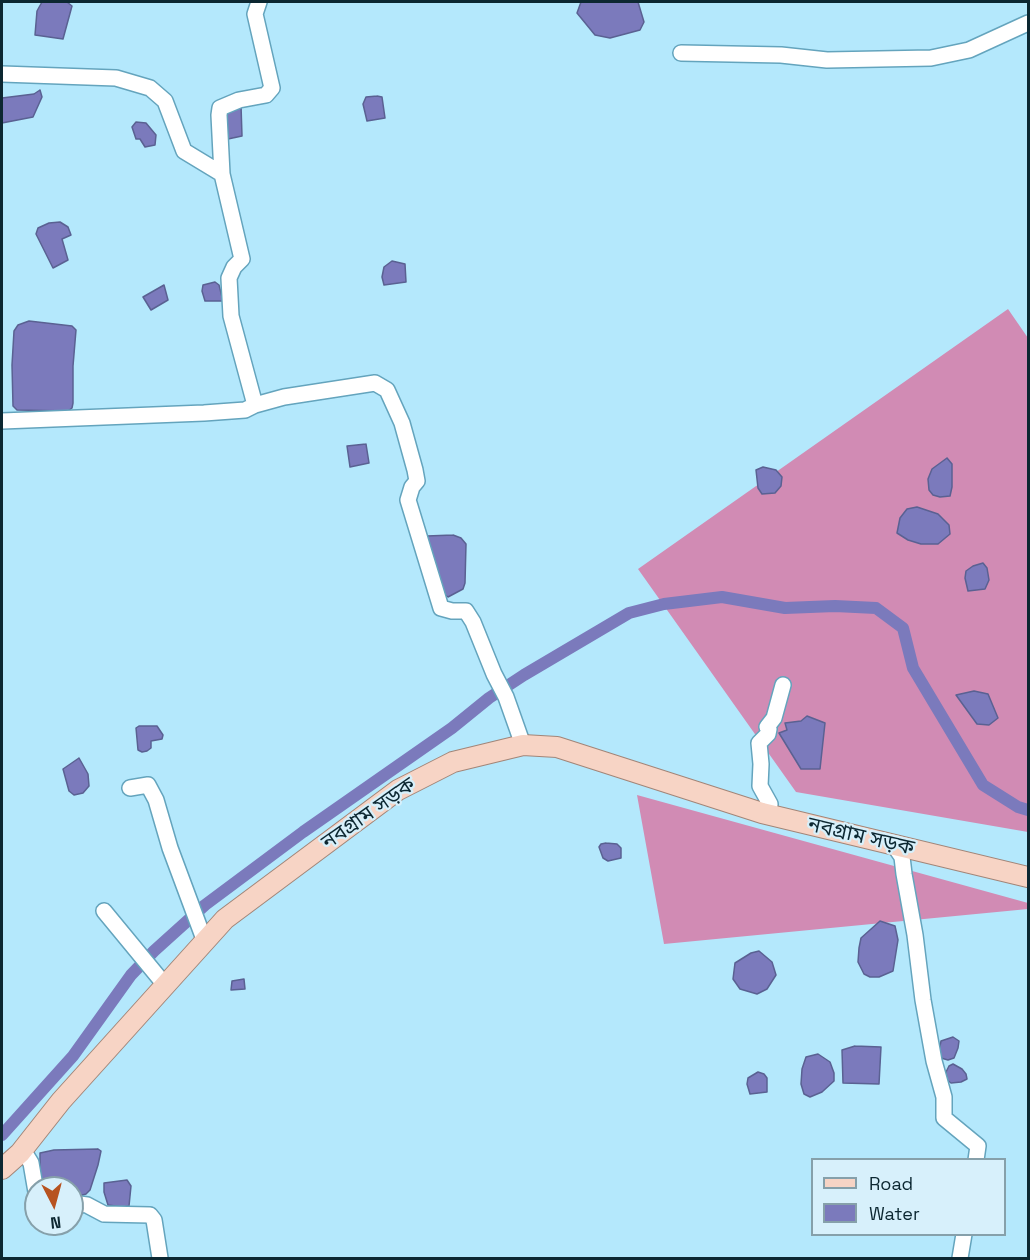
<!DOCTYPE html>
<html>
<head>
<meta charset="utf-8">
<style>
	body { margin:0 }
	#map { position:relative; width:1030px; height:1260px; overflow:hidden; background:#b4e8fc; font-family:"Space Grotesk",sans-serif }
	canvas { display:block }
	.frame { position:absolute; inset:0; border:3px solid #0c2731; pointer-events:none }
	.legend { position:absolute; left:811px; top:1158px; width:195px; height:78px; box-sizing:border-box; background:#d7f0fb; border:2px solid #86a0aa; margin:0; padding:8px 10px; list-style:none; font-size:18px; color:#0c2731 }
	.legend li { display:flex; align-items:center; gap:12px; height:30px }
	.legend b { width:30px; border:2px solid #86a0aa }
	.north { position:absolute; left:24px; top:1176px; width:60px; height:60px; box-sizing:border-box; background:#d7f0fb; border:2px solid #86a0aa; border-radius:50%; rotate:174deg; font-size:16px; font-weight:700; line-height:24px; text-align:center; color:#0c2731 }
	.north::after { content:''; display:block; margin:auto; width:21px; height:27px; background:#b75320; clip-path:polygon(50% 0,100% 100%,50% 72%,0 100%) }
</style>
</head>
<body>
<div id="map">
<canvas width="1030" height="1260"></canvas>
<div class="frame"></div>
<ul class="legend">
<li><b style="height:8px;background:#f7d4c5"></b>Road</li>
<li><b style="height:16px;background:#7b7abc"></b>Water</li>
</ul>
<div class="north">N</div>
</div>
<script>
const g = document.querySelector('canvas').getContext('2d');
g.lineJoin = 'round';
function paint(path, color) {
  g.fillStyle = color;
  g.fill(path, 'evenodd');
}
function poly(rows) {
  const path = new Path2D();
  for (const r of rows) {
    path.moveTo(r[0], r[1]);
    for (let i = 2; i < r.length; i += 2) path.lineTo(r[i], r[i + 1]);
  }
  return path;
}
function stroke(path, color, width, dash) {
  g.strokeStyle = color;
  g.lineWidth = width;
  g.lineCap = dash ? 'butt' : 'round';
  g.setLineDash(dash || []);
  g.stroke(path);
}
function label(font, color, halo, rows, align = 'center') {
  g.font = font + ' "Space Grotesk","Noto Sans Bengali",sans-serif';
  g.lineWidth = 4.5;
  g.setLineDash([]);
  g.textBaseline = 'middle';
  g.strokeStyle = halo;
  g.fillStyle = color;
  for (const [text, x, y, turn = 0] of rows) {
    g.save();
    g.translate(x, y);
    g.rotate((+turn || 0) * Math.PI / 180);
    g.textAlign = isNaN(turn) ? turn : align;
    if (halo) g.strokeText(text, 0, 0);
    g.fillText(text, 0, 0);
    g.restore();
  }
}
const forest = poly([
	[1008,309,1028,338,1028,832,796,792,638,569],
	[637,795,1028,903,1028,909,664,944]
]);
const water = poly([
	[42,2,67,2,72,6,63,39,35,35,37,11,42,2],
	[581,2,638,2,644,22,640,30,610,38,595,35,577,13,581,2],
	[40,90,42,97,33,117,2,123,2,98,34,94,40,90],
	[377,96,382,97,385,118,367,121,363,104,366,97,377,96],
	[241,105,242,136,228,139,227,112,241,105],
	[136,122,146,123,156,135,155,145,145,147,140,139,136,139,132,127,136,122],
	[60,222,68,227,71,235,62,239,68,260,53,268,36,234,38,228,49,223,60,222],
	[392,261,405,264,406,282,384,285,382,277,384,267,392,261],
	[215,282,219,285,223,301,205,301,202,291,203,285,215,282],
	[164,285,168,300,151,310,143,297,164,285],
	[29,321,72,326,76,330,73,366,73,403,72,408,68,411,17,410,13,406,12,365,14,331,18,325,29,321],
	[366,444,369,463,350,467,347,446,366,444],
	[947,458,952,464,952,487,950,496,940,497,933,495,929,490,928,479,932,469,947,458],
	[763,467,776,470,782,477,781,486,775,493,762,494,758,488,756,470,763,467],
	[917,507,938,514,949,525,950,534,938,544,921,544,908,540,897,533,900,518,907,509,917,507],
	[453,535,461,538,466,544,465,583,463,589,448,597,440,591,425,540,427,536,453,535],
	[983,563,987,568,989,580,985,589,968,591,965,578,966,571,973,566,983,563],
	[974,691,988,694,998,718,989,725,977,724,956,695,974,691],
	[807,716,825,723,820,769,801,769,779,733,787,730,785,723,801,721,807,716],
	[139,726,157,726,163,735,162,739,151,741,151,748,147,751,142,752,138,750,136,728,139,726],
	[79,758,88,774,89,786,83,793,74,795,69,791,63,769,79,758],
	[606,843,617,844,621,848,621,858,608,861,603,858,599,847,601,844,606,843],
	[880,921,895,926,898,940,893,971,879,977,870,977,864,974,858,962,859,948,861,938,880,921],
	[759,951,772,962,776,975,767,989,757,994,740,989,733,979,735,963,751,953,759,951],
	[244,979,245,989,231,990,232,981,244,979],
	[953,1037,959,1041,958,1048,954,1058,948,1060,941,1058,939,1051,941,1041,953,1037],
	[855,1046,881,1047,879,1084,843,1083,842,1050,855,1046],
	[818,1054,830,1062,834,1073,834,1081,822,1092,810,1097,804,1094,801,1084,802,1069,806,1057,818,1054],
	[953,1064,962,1069,966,1074,967,1079,961,1082,951,1083,947,1080,946,1072,949,1066,953,1064],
	[758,1072,764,1074,767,1078,767,1092,750,1094,747,1084,748,1078,758,1072],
	[98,1149,101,1151,98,1165,90,1190,86,1194,72,1198,72,1188,45,1188,40,1174,40,1153,54,1150,98,1149],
	[127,1180,131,1186,129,1206,123,1207,108,1205,104,1192,104,1183,127,1180]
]);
const canal = poly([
	[2,1135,73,1056,131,975,154,951,205,905,303,832,452,728,489,698,524,675,629,613,664,604,722,597,785,608,835,606,876,608,903,628,913,668,983,785,1018,807,1028,810]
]);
const minor = poly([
	[259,2,255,14,272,88,266,95,239,100,220,108,219,115,222,174,242,259,234,267,229,278,231,316,255,405,284,397,375,383,387,390,402,423,415,470,417,481,412,487,408,500,441,608,452,611,466,611,473,622,494,674,506,697,523,745],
	[681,53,781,55,827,60,931,58,969,50,1028,23],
	[2,74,116,78,150,88,165,101,184,151,222,174],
	[2,421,204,413,245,410,255,405],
	[130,788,148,785,156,800,170,848,205,942],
	[769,815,770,804,760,786,761,764,759,743,768,734,769,729,767,727,774,718,783,685],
	[893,844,902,857,904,874,915,935,923,1000,934,1061,944,1097,944,1118,978,1146,976,1160],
	[104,911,165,985],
	[23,1150,31,1163,36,1192],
	[72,1203,87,1205,104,1214,150,1215,154,1220,160,1258],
	[960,1258,964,1234]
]);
const major = poly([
	[2,1169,20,1153,61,1101,225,919,398,790,453,762,523,745,557,747,762,813,1028,877]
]);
const streetNames = [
	["নবগ্রাম সড়ক",369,814,-35],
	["নবগ্রাম সড়ক",861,837,13]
];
paint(forest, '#d18bb4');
paint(water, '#7b7abc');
stroke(water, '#5a6192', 1.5);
stroke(canal, '#7b7abc', 12);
stroke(minor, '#64a4bd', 18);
stroke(major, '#a28578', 22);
stroke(minor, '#fff', 15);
stroke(major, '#f7d4c5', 20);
label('21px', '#0c2731', '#d7f0fb', streetNames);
</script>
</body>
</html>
